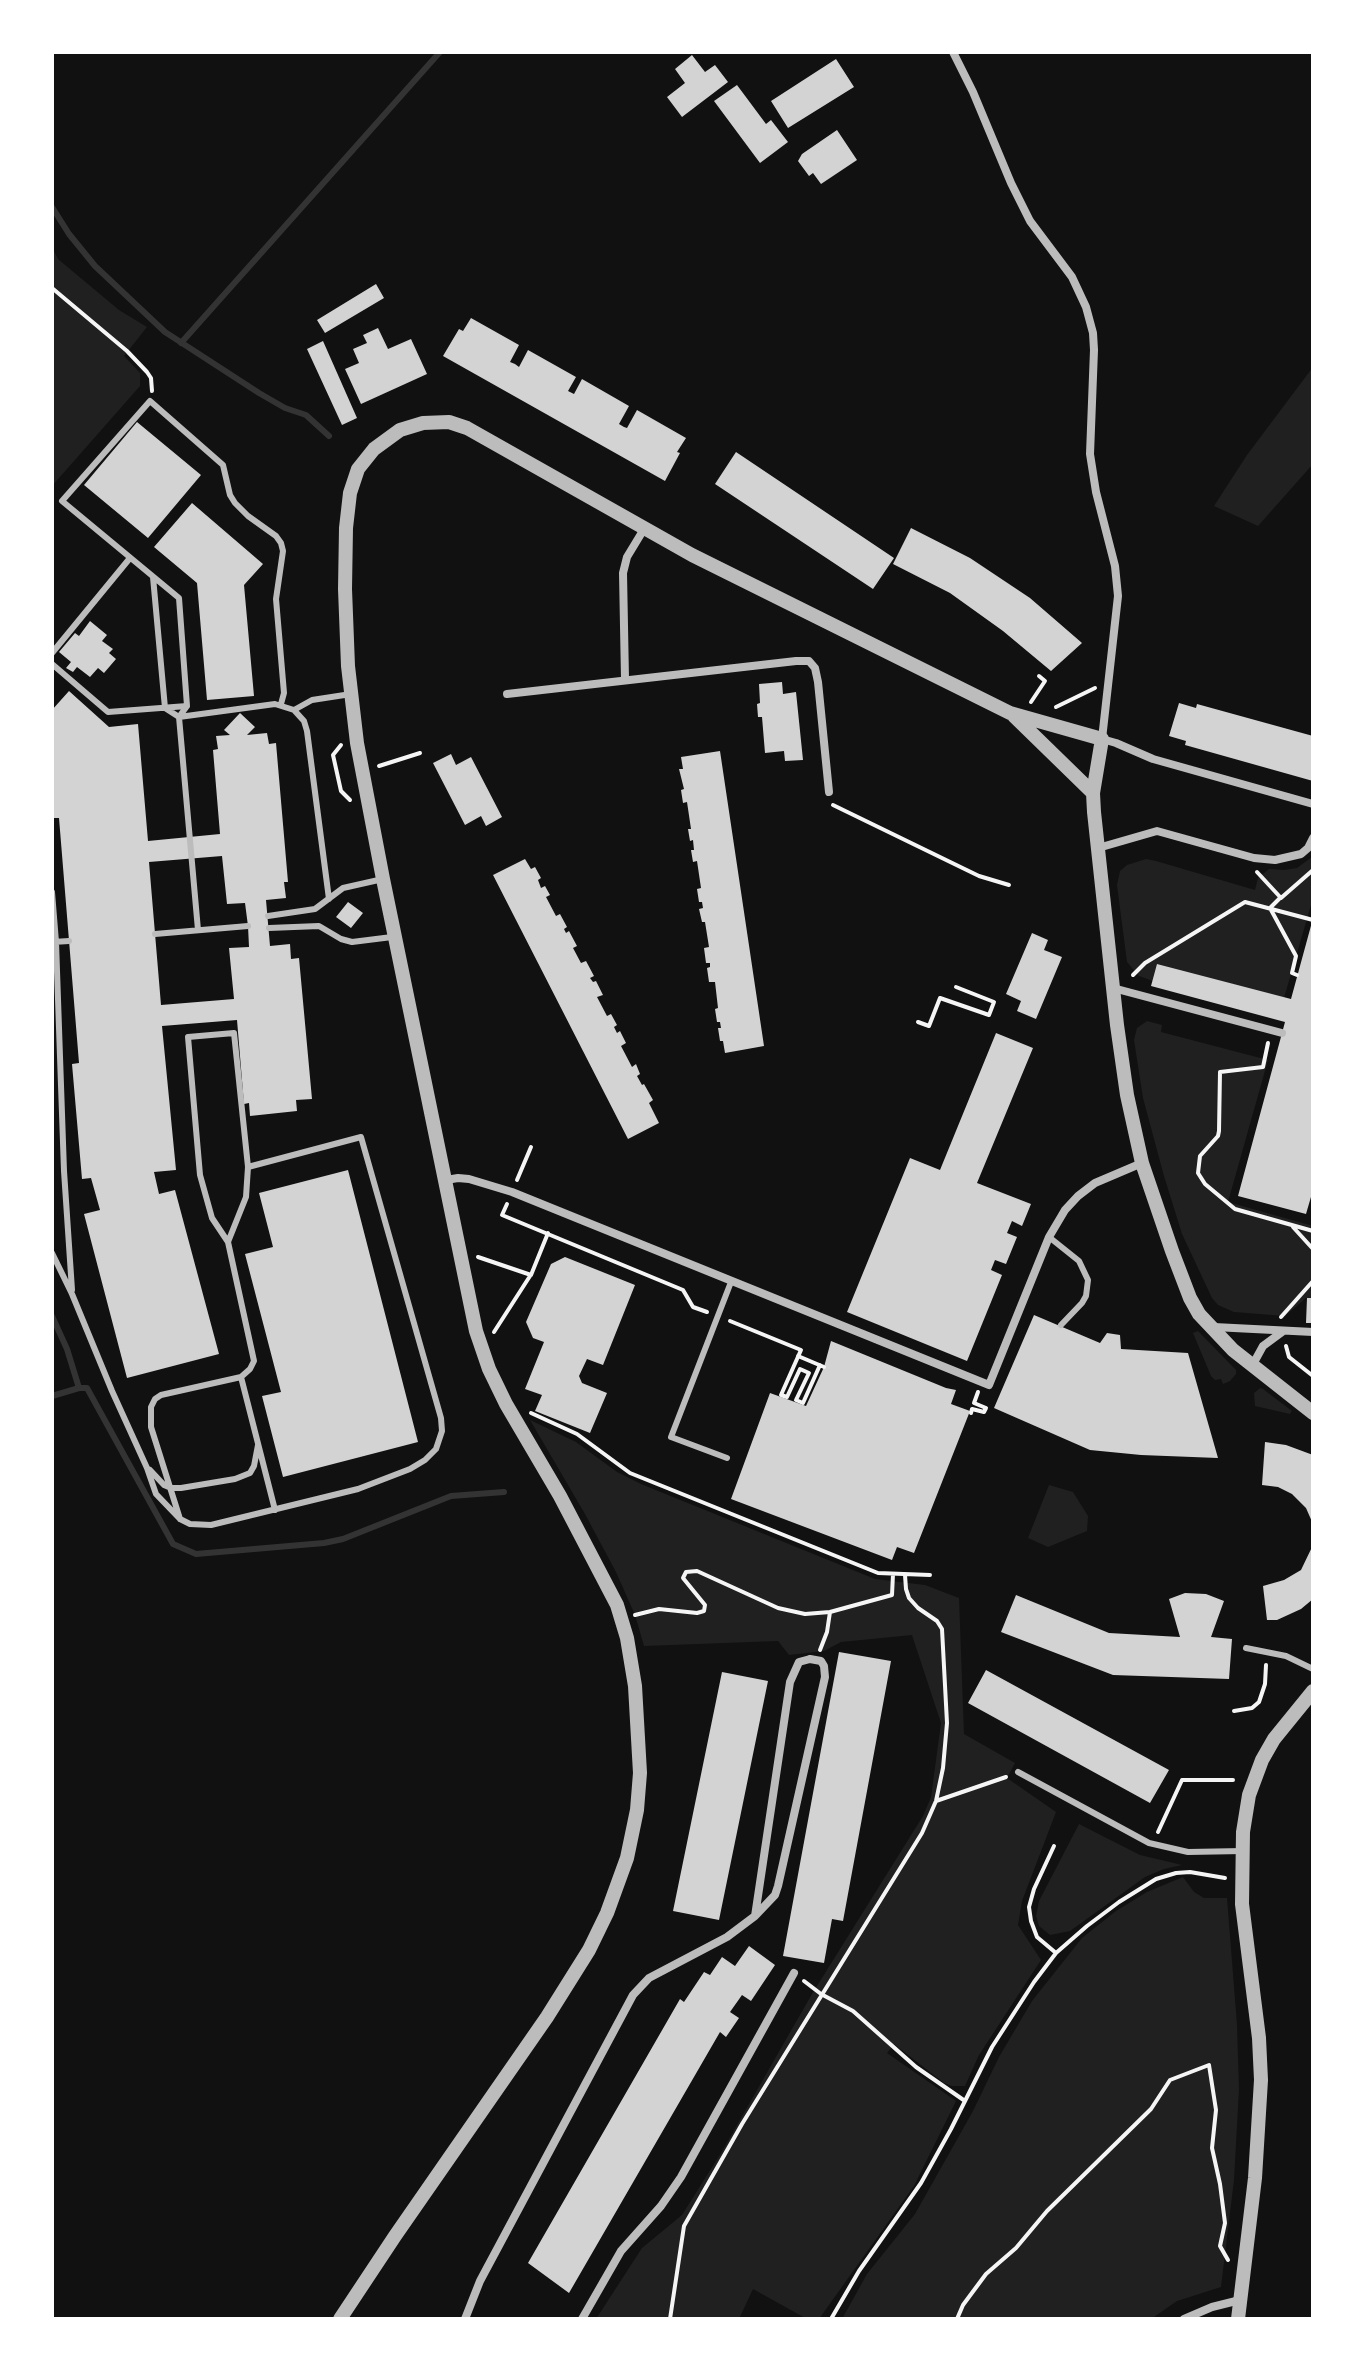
<!DOCTYPE html>
<html>
<head>
<meta charset="utf-8">
<style>
	body { margin:0 }
	#map { position:relative; width:1365px; height:2371px; overflow:hidden; background:#111; font-family:Figtree,sans-serif }
	canvas { display:block }
	.frame { position:absolute; inset:0; border:54px solid #fff; pointer-events:none }
</style>
</head>
<body>
<div id="map">
<canvas width="1365" height="2371"></canvas>
<div class="frame"></div>
</div>
<script>
const g = document.querySelector('canvas').getContext('2d');
g.lineJoin = 'round';
function paint(path, color) {
  g.fillStyle = color;
  g.fill(path, 'evenodd');
}
function poly(rows) {
  const path = new Path2D();
  for (const r of rows) {
    path.moveTo(r[0], r[1]);
    for (let i = 2; i < r.length; i += 2) path.lineTo(r[i], r[i + 1]);
  }
  return path;
}
function stroke(path, color, width, dash) {
  g.strokeStyle = color;
  g.lineWidth = width;
  g.lineCap = dash ? 'butt' : 'round';
  g.setLineDash(dash || []);
  g.stroke(path);
}
const green = poly([
	[52,247,58,259,119,310,147,327,124,356,140,373,140,386,52,486],
	[1313,367,1313,464,1258,526,1214,506,1247,455],
	[1312,857,1313,898,1284,998,1158,964,1153,981,1139,976,1127,962,1117,885,1120,871,1127,865,1146,859,1156,861,1255,890,1258,878,1269,869,1284,870,1297,868],
	[1147,1021,1162,1025,1161,1032,1268,1060,1228,1202,1313,1226,1313,1298,1306,1298,1285,1316,1234,1312,1218,1305,1212,1298,1182,1234,1164,1176,1143,1098,1134,1040,1137,1028],
	[1198,1331,1236,1370,1236,1374,1230,1381,1223,1384,1221,1379,1215,1380,1211,1376,1193,1333],
	[1260,1388,1263,1389,1292,1411,1290,1414,1255,1406,1254,1393],
	[530,1420,576,1442,617,1472,641,1484,875,1579,925,1585,959,1598,964,1734,1015,1763,1007,1778,1056,1812,1022,1901,1018,1925,1041,1960,979,2055,965,2086,952,2086,944,2083,894,2044,887,2053,956,2101,914,2186,819,2319,807,2319,753,2289,739,2319,596,2319,642,2248,682,2215,721,2153,812,1994,923,1816,931,1797,941,1723,912,1635,841,1642,824,1651,789,1655,778,1641,644,1646,635,1615,616,1572,585,1514],
	[1049,1485,1073,1492,1088,1516,1087,1531,1048,1547,1028,1538],
	[1079,1824,1140,1855,1182,1865,1164,1869,1145,1877,1070,1931,1050,1935,1039,1926,1036,1916,1039,1901],
	[1183,1877,1194,1892,1204,1898,1227,1898,1237,2025,1239,2089,1234,2180,1221,2287,1177,2301,1151,2319,842,2319,867,2274,915,2214,973,2111,999,2057,1032,2001,1082,1938,1116,1911,1147,1892]
]);
const stream = poly([
	[52,207,69,234,95,266,165,332,259,393,285,408,306,415,329,436],
	[181,343,440,52],
	[52,1316,67,1349,79,1388],
	[52,1396,79,1388,87,1388,173,1544,196,1554,324,1543,343,1539,451,1496,504,1492]
]);
const building = poly([
	[692,55,705,72,715,65,728,82,682,117,667,97,685,83,675,69],
	[836,59,854,87,788,128,771,101],
	[737,85,766,124,771,120,788,142,760,163,714,101],
	[837,130,857,160,821,184,813,173,809,176,798,161,802,154],
	[376,284,384,298,325,333,317,320],
	[471,318,519,345,510,362,515,364,519,367,528,350,576,377,568,391,574,394,582,379,629,406,619,424,624,427,627,428,637,410,686,438,677,452,680,453,665,481,443,356,459,329,463,331],
	[378,328,388,349,411,339,427,374,361,404,345,369,359,363,353,349,367,343,363,335],
	[323,341,357,418,342,425,307,349],
	[137,422,201,475,148,538,84,485],
	[736,452,894,558,873,589,715,484],
	[192,503,263,564,244,585,254,696,207,700,197,583,154,547],
	[911,528,970,558,1030,598,1082,643,1051,671,1003,631,950,593,893,564],
	[90,621,107,635,102,641,113,649,109,653,116,659,104,673,98,668,90,677,77,667,73,672,66,668,71,662,59,652,75,633,79,636],
	[782,682,783,694,796,692,803,760,785,761,784,751,765,753,762,717,758,717,757,704,760,703,759,684],
	[69,691,109,727,138,724,148,841,220,834,213,750,218,749,216,736,230,735,224,730,240,713,255,727,247,735,267,733,269,744,276,743,288,882,284,882,286,898,266,900,270,946,290,944,291,959,299,958,312,1099,296,1100,297,1111,250,1116,249,1103,244,1104,237,1020,162,1026,176,1170,154,1172,159,1194,175,1190,219,1354,127,1378,84,1214,100,1210,91,1178,82,1179,72,1064,79,1063,59,818,53,818,52,810,52,710],
	[222,856,227,904,245,903,248,926,249,947,229,948,234,999,161,1005,149,862],
	[1179,703,1196,708,1197,704,1313,736,1313,781,1185,745,1186,741,1169,736],
	[720,751,764,1046,725,1053,723,1041,720,1041,718,1028,721,1028,720,1022,717,1022,715,1009,718,1008,715,982,709,982,707,968,710,967,710,963,706,963,704,948,709,947,705,922,702,922,699,909,703,908,702,902,699,902,697,889,701,888,697,861,693,862,691,850,694,850,693,840,690,841,688,829,691,829,687,802,683,803,681,790,684,789,679,769,683,769,681,757],
	[451,754,456,765,471,757,502,817,486,826,481,816,465,825,433,763],
	[525,859,531,869,535,867,541,878,538,880,541,888,545,886,550,895,546,897,556,916,560,914,567,927,564,929,566,933,569,931,577,946,573,948,581,963,586,961,594,976,590,978,593,982,596,981,603,995,597,997,607,1016,611,1014,617,1025,614,1027,617,1033,620,1031,626,1043,621,1046,632,1067,636,1064,640,1074,637,1076,642,1085,644,1084,653,1100,649,1103,659,1123,628,1139,493,875],
	[348,902,363,913,351,928,336,917],
	[1312,922,1313,1190,1306,1214,1238,1196,1285,1022,1151,986,1157,964,1291,999],
	[1032,933,1048,940,1044,950,1062,957,1036,1019,1017,1011,1021,1001,1006,994],
	[996,1033,1033,1048,977,1183,1031,1204,1022,1226,1012,1221,1007,1233,1017,1237,1006,1264,995,1260,991,1270,1002,1275,967,1361,847,1312,910,1158,940,1170],
	[348,1170,418,1442,283,1477,262,1396,281,1392,245,1254,273,1247,259,1193],
	[565,1257,635,1285,603,1365,587,1359,579,1376,582,1383,607,1393,590,1433,535,1411,542,1395,525,1389,544,1342,533,1338,526,1322,551,1264],
	[1307,1298,1313,1298,1313,1323,1306,1323],
	[1034,1315,1100,1343,1107,1333,1120,1335,1121,1349,1188,1353,1218,1458,1141,1455,1090,1450,994,1408],
	[831,1341,946,1388,956,1390,951,1404,970,1411,914,1553,897,1547,892,1560,731,1499,770,1393,806,1406,824,1367],
	[1265,1442,1286,1445,1313,1455,1313,1524,1306,1508,1292,1494,1278,1487,1262,1485],
	[1313,1545,1313,1599,1301,1609,1277,1620,1267,1620,1263,1586,1284,1580,1301,1570],
	[1185,1593,1206,1594,1224,1601,1211,1637,1232,1639,1229,1679,1113,1675,1001,1632,1016,1595,1109,1633,1180,1637,1169,1599],
	[839,1652,891,1661,843,1921,832,1919,824,1963,783,1956],
	[986,1670,1169,1770,1150,1803,968,1703],
	[722,1672,768,1681,719,1920,673,1911],
	[749,1946,775,1965,751,2001,742,1995,730,2012,739,2018,726,2037,720,2032,569,2293,528,2263,680,1999,684,2002,704,1972,710,1975,722,1957,735,1966]
]);
const path = poly([
	[52,288,127,351,147,372,151,378,152,391],
	[1031,702,1045,681,1039,676],
	[1056,707,1095,688],
	[341,745,333,755,341,791,350,800],
	[379,766,420,753],
	[833,805,979,876,1009,885],
	[1257,872,1281,898,1313,870],
	[1280,898,1270,908,1296,956,1292,973,1297,975],
	[1133,975,1145,963,1245,902,1313,920],
	[918,1022,929,1026,940,998,989,1015,994,1002,956,987],
	[1268,1043,1263,1067,1220,1072,1219,1131,1218,1136,1200,1156,1198,1173,1205,1184,1235,1209,1313,1231],
	[517,1180,531,1147],
	[507,1204,502,1215,683,1290,693,1307,707,1312],
	[1293,1227,1313,1249],
	[478,1257,531,1275,548,1233],
	[1281,1317,1313,1281],
	[730,1321,801,1350,781,1395],
	[494,1332,530,1276],
	[1286,1346,1289,1357,1313,1376],
	[798,1356,824,1367],
	[781,1395,787,1397,800,1369,809,1373,796,1400,803,1403,820,1365],
	[531,1413,577,1434,630,1473,878,1573,930,1575],
	[971,1413,972,1409,984,1412,986,1408,974,1403,978,1392],
	[830,1612,892,1595,893,1574],
	[635,1615,659,1609,697,1613,704,1611,705,1605,683,1578,686,1572,697,1571,778,1608,805,1614,830,1612,827,1632,820,1650],
	[1234,1711,1252,1708,1259,1702,1265,1684,1266,1665],
	[936,1801,1006,1777],
	[1158,1832,1182,1780,1233,1780],
	[1054,1846,1034,1889,1029,1907,1031,1921,1037,1937,1056,1953],
	[804,1981,821,1994,853,2011,916,2067,965,2101],
	[670,2319,684,2226,742,2124,922,1833,936,1801,943,1768,947,1723,942,1629,937,1621,918,1608,909,1598,906,1589,905,1575],
	[831,2319,859,2271,921,2183,951,2129,992,2047,1034,1982,1056,1953,1087,1926,1119,1902,1156,1879,1176,1873,1190,1872,1225,1878],
	[957,2319,963,2305,986,2274,1016,2248,1047,2211,1151,2109,1170,2080,1209,2065,1216,2110,1212,2148,1220,2184,1225,2223,1220,2246,1228,2260]
]);
const service = poly([
	[153,577,165,708,179,717,275,704,294,710,304,721,307,731,329,899],
	[52,653,130,558],
	[52,664,108,712,187,706],
	[294,710,312,700,351,694],
	[52,892,56,942,64,1171,72,1290],
	[268,916,315,909,343,888,383,879],
	[269,928,319,926,341,939,352,942,392,937],
	[198,930,179,717,187,706,179,598,62,501,150,401,223,465,230,495,235,503,248,516,276,536,281,543,283,551,276,599,284,693,281,704],
	[155,934,248,926],
	[53,942,69,941],
	[1049,1237,1079,1261,1088,1280,1086,1296,1082,1303,1061,1325],
	[52,1253,72,1294,112,1391,147,1468,156,1494,180,1519,190,1524,211,1525,358,1489,410,1469,425,1460,436,1449,442,1431,441,1418,361,1137,248,1167],
	[241,1377,275,1510],
	[727,1458,671,1437,731,1282],
	[150,1470,164,1485,171,1488,181,1488,235,1479,250,1473,254,1466,258,1445],
	[180,1519,151,1427,151,1407,155,1399,161,1395,241,1377,250,1369,254,1361,228,1242,212,1218,200,1175,188,1037,234,1033,248,1167,246,1197,228,1242],
	[1246,1648,1286,1656,1313,1669],
	[1018,1772,1149,1843,1188,1852,1243,1851]
]);
const minor = poly([
	[953,52,973,92,1011,183,1030,221,1072,277,1086,307,1093,333,1094,350,1090,454,1096,492,1115,566,1118,596,1102,739,1116,743,1153,759,1313,804],
	[625,679,623,573,627,557,644,529],
	[507,694,796,661,809,661,815,668,818,682,829,792],
	[1098,848,1157,831,1254,858,1275,860,1301,854,1308,848,1313,838],
	[1113,988,1282,1033],
	[446,1180,458,1178,469,1179,512,1192,989,1385,1049,1237,1065,1210,1078,1196,1095,1183,1142,1163],
	[1214,1327,1313,1332],
	[1252,1366,1263,1346,1282,1332],
	[810,1659,821,1661,824,1666,825,1677,778,1886,775,1895,755,1916,790,1682,799,1662,810,1659],
	[465,2319,480,2281,633,1995,649,1978,727,1937,755,1916],
	[582,2319,621,2251,661,2206,681,2177,794,1973],
	[1184,2319,1212,2307,1240,2300]
]);
const tertiary = poly([
	[1014,716,1093,793],
	[340,2319,395,2236,547,2017,589,1950,607,1913,627,1858,637,1810,640,1773,635,1686,627,1638,617,1605,560,1496,506,1404,489,1369,476,1331,383,879,357,743,348,666,345,589,346,528,350,493,358,469,374,449,400,430,423,423,449,422,467,428,692,555,1010,713,1102,739,1093,793,1094,812,1117,1025,1127,1095,1142,1163,1172,1251,1190,1298,1199,1314,1233,1350,1313,1413],
	[1238,2319,1255,2178,1261,2080,1259,2038,1242,1904,1243,1832,1249,1795,1262,1760,1274,1739,1313,1691]
]);
paint(green, '#202020');
stroke(stream, '#333', 6);
paint(building, '#d3d3d3');
stroke(path, '#f5f5f5', 4);
stroke(service, '#bcbcbc', 6);
stroke(minor, '#bcbcbc', 8);
stroke(tertiary, '#bcbcbc', 14);
</script>
</body>
</html>
